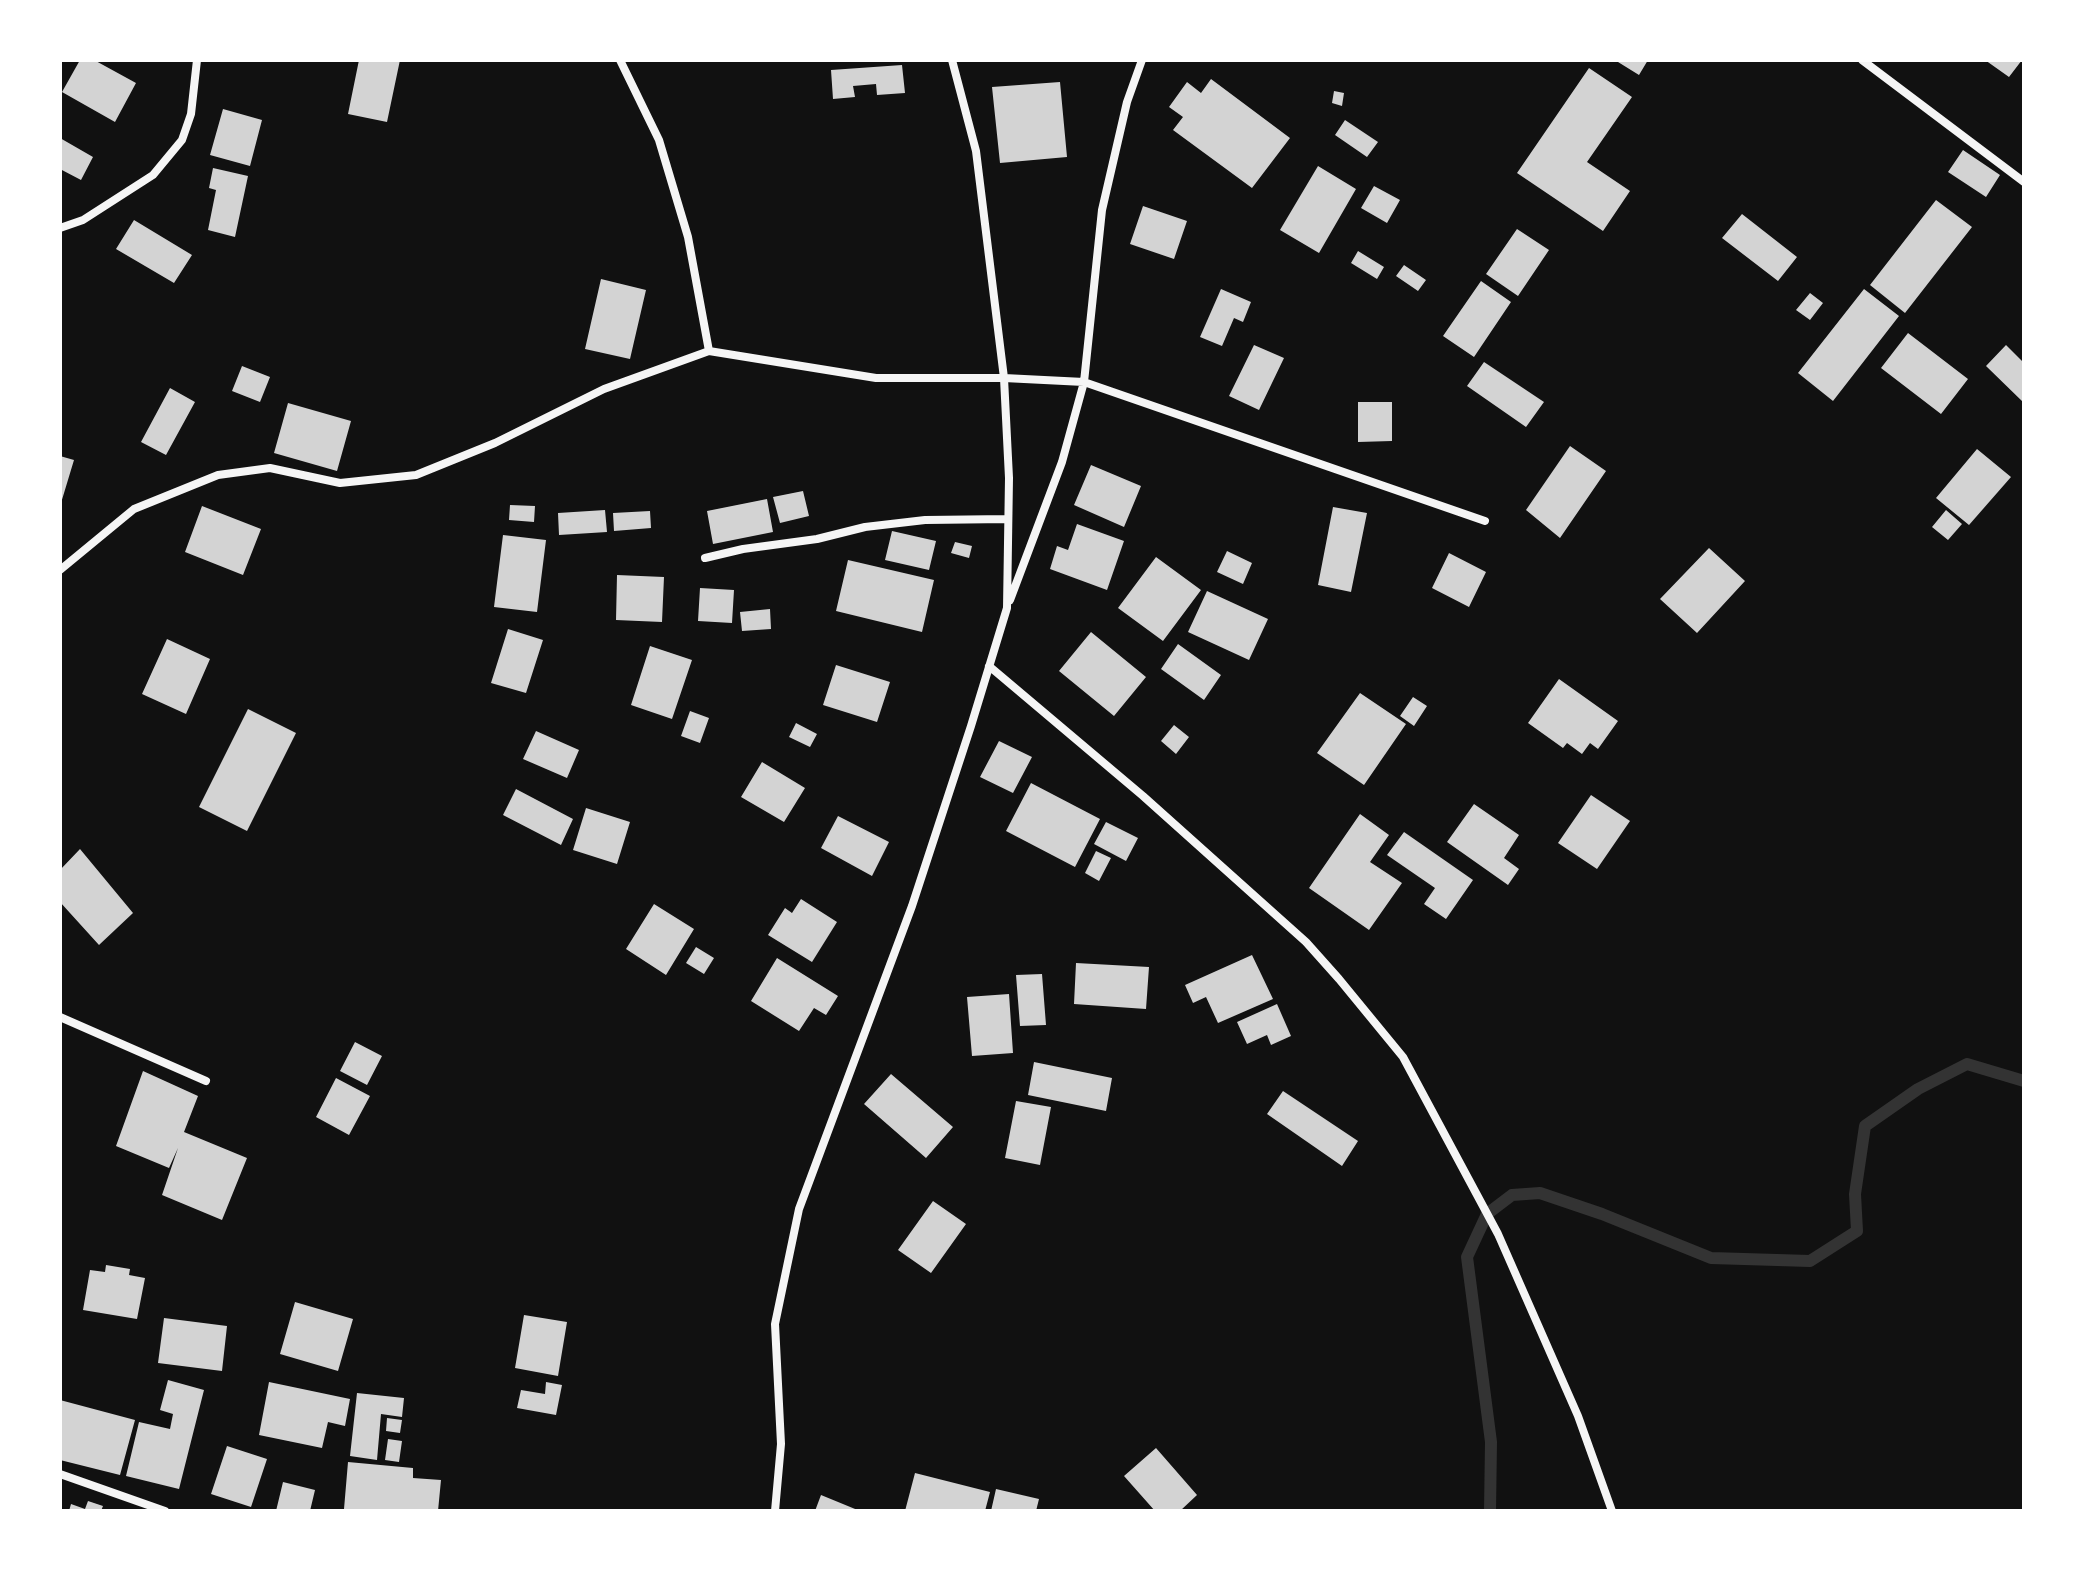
<!DOCTYPE html>
<html>
<head>
<meta charset="utf-8">
<style>
	body { margin:0 }
	#map { position:relative; width:2084px; height:1571px; overflow:hidden; background:#111; font-family:Arial,sans-serif }
	canvas { display:block }
	.frame { position:absolute; inset:0; border:62px solid #fff; pointer-events:none }
</style>
</head>
<body>
<div id="map">
<canvas width="2084" height="1571"></canvas>
<div class="frame"></div>
</div>
<script>
const g = document.querySelector('canvas').getContext('2d');
g.lineJoin = 'round';
function poly(rows) {
  const path = new Path2D();
  for (const r of rows) {
    path.moveTo(r[0], r[1]);
    for (let i = 2; i < r.length; i += 2) path.lineTo(r[i], r[i + 1]);
  }
  return path;
}
function stroke(path, color, width, dash) {
  g.strokeStyle = color;
  g.lineWidth = width;
  g.lineCap = dash ? 'butt' : 'round';
  g.setLineDash(dash || []);
  g.stroke(path);
}
function paint(path, color) {
  g.fillStyle = color;
  g.fill(path, 'evenodd');
}
const stream = poly([
	[1490,1511,1491,1442,1467,1257,1487,1214,1512,1195,1540,1193,1602,1214,1711,1258,1810,1261,1857,1231,1855,1194,1865,1126,1918,1089,1967,1064,2024,1081]
]);
const building = poly([
	[80,60,94,60,136,83,115,122,62,92],
	[359,60,400,60,387,122,348,114],
	[1619,60,1648,60,1639,75,1618,62],
	[1985,60,2022,60,2009,77],
	[902,65,905,93,877,95,876,84,853,86,855,97,833,99,831,70],
	[1589,68,1632,97,1587,162,1630,191,1603,231,1517,173],
	[1211,79,1290,138,1252,188,1173,130,1183,117,1169,107,1187,82,1201,93],
	[1060,82,1067,157,1000,163,992,87],
	[1334,91,1344,93,1342,106,1332,103],
	[223,109,262,120,250,166,210,155],
	[1345,120,1378,142,1367,157,1335,135],
	[60,138,93,157,81,180,60,169],
	[1963,150,2000,175,1986,197,1948,172],
	[1318,166,1356,189,1319,253,1280,230],
	[213,168,248,176,235,237,208,230,216,190,209,188],
	[1374,186,1400,200,1387,223,1361,208],
	[1936,200,1972,227,1905,313,1870,285],
	[1143,206,1187,221,1174,259,1130,244],
	[1742,214,1797,257,1778,281,1722,238],
	[134,220,192,255,174,283,116,249],
	[1517,229,1549,250,1518,296,1486,274],
	[1358,251,1384,267,1377,279,1351,263],
	[1404,265,1426,280,1418,291,1396,276],
	[601,279,646,290,630,359,585,349],
	[1481,281,1511,302,1474,357,1443,336],
	[1221,289,1251,302,1243,322,1234,318,1222,346,1200,337],
	[1864,289,1899,316,1833,401,1798,373],
	[1810,293,1823,303,1810,320,1796,310],
	[1908,333,1968,379,1941,414,1881,368],
	[1254,345,1284,358,1259,410,1229,396],
	[2006,345,2024,363,2024,403,1986,366],
	[1484,362,1544,402,1526,427,1467,386],
	[242,366,270,377,260,402,232,391],
	[170,388,195,402,166,455,141,442],
	[1358,402,1392,402,1392,441,1358,442],
	[288,403,351,421,337,471,274,453],
	[1570,446,1606,471,1560,538,1526,510],
	[1977,449,2011,477,1969,525,1936,498],
	[60,456,74,460,61,503,60,503],
	[1091,465,1141,486,1124,527,1074,505],
	[803,491,809,516,780,523,773,497],
	[767,499,773,532,713,544,707,511],
	[510,505,535,506,534,522,509,520],
	[202,506,261,529,243,575,185,552],
	[1333,507,1367,513,1351,592,1318,585],
	[605,510,607,532,559,535,558,513],
	[1946,510,1962,524,1948,540,1932,527],
	[650,511,651,528,614,531,613,513],
	[1077,524,1124,541,1107,590,1050,569,1057,546,1068,550],
	[892,531,936,541,929,570,885,560],
	[503,535,546,540,537,612,494,607],
	[955,542,972,546,969,558,951,553],
	[1709,548,1745,581,1697,633,1660,599],
	[1227,551,1252,563,1243,584,1217,572],
	[1449,553,1486,572,1469,607,1432,588],
	[1156,557,1201,590,1163,641,1118,608],
	[848,560,934,580,922,632,836,611],
	[617,575,664,577,662,622,616,620],
	[700,588,734,590,732,623,698,621],
	[1207,591,1268,619,1249,660,1188,632],
	[770,609,771,629,742,631,740,612],
	[508,629,543,640,526,693,491,683],
	[1091,632,1146,677,1114,716,1059,671],
	[167,639,210,659,186,714,142,694],
	[1178,644,1221,675,1204,700,1161,669],
	[650,646,692,660,672,719,631,705],
	[836,665,890,682,877,722,823,705],
	[1559,679,1618,721,1598,749,1590,743,1582,754,1567,743,1563,748,1528,723],
	[1360,693,1406,724,1364,785,1317,753],
	[1413,697,1427,706,1414,726,1400,716],
	[248,709,296,733,247,831,199,807],
	[690,711,709,718,700,743,681,736],
	[796,723,817,734,810,747,789,737],
	[1174,725,1189,737,1176,754,1161,741],
	[536,731,579,750,567,778,523,759],
	[999,741,1032,757,1013,793,980,777],
	[762,762,805,788,784,822,741,797],
	[1031,783,1100,819,1075,867,1006,831],
	[516,789,573,819,561,845,503,815],
	[1591,795,1630,821,1597,869,1558,843],
	[1474,804,1519,835,1504,858,1519,869,1508,885,1447,842],
	[586,808,630,822,617,864,573,850],
	[1360,814,1389,835,1370,862,1402,883,1369,930,1309,888],
	[838,816,889,842,872,876,821,848],
	[1106,822,1138,838,1126,861,1094,844],
	[1404,832,1473,880,1446,919,1424,904,1435,888,1387,855],
	[80,849,133,913,99,945,60,902,60,870],
	[1096,851,1111,858,1099,881,1085,873],
	[801,899,837,922,812,962,768,935,785,908,792,913],
	[654,904,694,929,666,975,626,949],
	[696,947,714,958,704,974,686,963],
	[1252,955,1273,999,1218,1023,1206,997,1193,1003,1185,985],
	[777,958,838,996,826,1015,814,1008,799,1031,751,1001],
	[1076,963,1149,967,1146,1009,1074,1004],
	[1042,974,1046,1025,1020,1026,1016,975],
	[1009,994,1013,1053,972,1056,967,997],
	[1277,1004,1291,1036,1271,1045,1267,1035,1247,1044,1237,1022],
	[355,1042,382,1056,367,1085,340,1071],
	[1034,1062,1112,1078,1106,1111,1028,1095],
	[143,1071,198,1096,184,1132,247,1158,222,1220,162,1195,178,1148,169,1168,116,1146],
	[891,1074,953,1127,926,1158,864,1104],
	[336,1078,370,1096,349,1135,316,1117],
	[1283,1091,1358,1141,1342,1166,1267,1114],
	[1016,1101,1051,1107,1040,1165,1005,1158],
	[933,1201,966,1224,931,1273,898,1250],
	[106,1265,130,1269,129,1275,145,1278,137,1319,83,1310,90,1270,105,1272],
	[295,1302,353,1319,338,1371,280,1354],
	[524,1315,567,1322,558,1376,515,1368],
	[164,1318,227,1326,222,1371,158,1363],
	[168,1380,204,1390,179,1489,126,1476,139,1422,170,1429,173,1414,160,1410],
	[269,1382,350,1399,345,1426,328,1422,322,1448,259,1435],
	[546,1382,562,1385,556,1415,517,1408,521,1390,545,1394],
	[357,1393,404,1398,402,1417,381,1414,377,1460,350,1456],
	[60,1400,135,1420,120,1475,60,1460],
	[387,1418,402,1420,400,1433,386,1431],
	[388,1439,402,1441,399,1462,385,1460],
	[227,1446,267,1459,251,1507,211,1494],
	[1156,1448,1197,1495,1180,1511,1155,1511,1124,1476],
	[348,1462,413,1468,413,1478,441,1480,438,1511,366,1511,344,1509],
	[915,1473,990,1492,985,1511,905,1511],
	[283,1482,315,1490,310,1511,276,1511],
	[996,1489,1039,1499,1036,1511,991,1511],
	[821,1495,860,1511,815,1511],
	[88,1501,103,1506,101,1511,69,1511,71,1504,85,1509]
]);
const minor = poly([
	[620,60,659,140,688,237,709,351],
	[1862,60,2024,182],
	[60,228,83,220,153,175,182,140,191,114,197,60],
	[705,558,743,549,817,539,865,527,925,520,1008,519],
	[60,570,134,509,218,475,270,468,340,483,416,475,495,443,604,389,709,351,876,378,1004,378,1084,382,1485,521],
	[1010,600,1062,462,1084,382,1102,210,1127,102,1142,60],
	[989,666,1143,796,1306,942,1339,979,1403,1057,1498,1234,1578,1416,1612,1511],
	[60,1017,206,1081],
	[60,1474,165,1511],
	[775,1511,781,1444,775,1324,799,1209,912,906,971,726,1007,608,1009,478,1004,378,976,151,952,60]
]);
stroke(stream, '#333', 12);
paint(building, '#d3d3d3');
stroke(minor, '#f5f5f5', 8);
</script>
</body>
</html>
